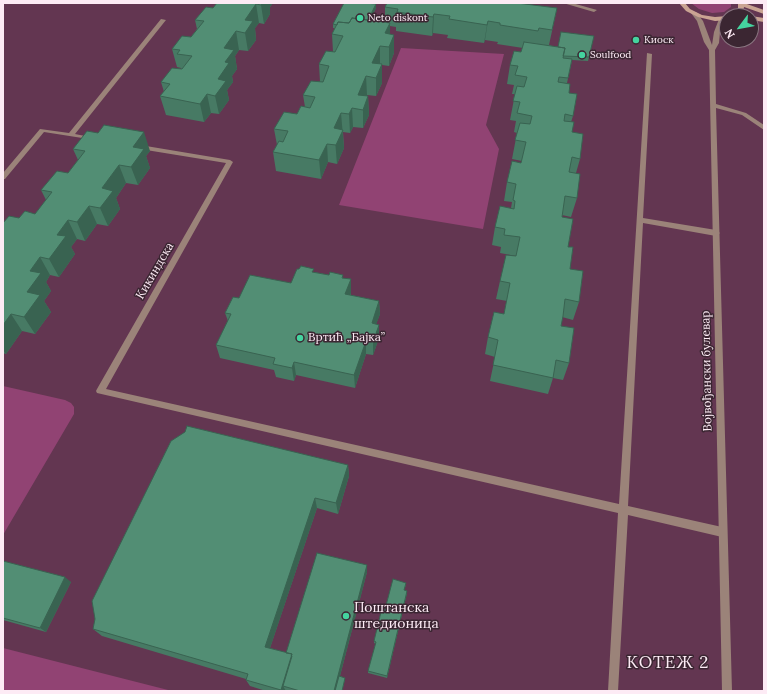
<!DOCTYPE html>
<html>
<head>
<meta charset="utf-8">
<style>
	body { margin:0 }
	#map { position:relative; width:767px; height:694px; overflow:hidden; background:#633651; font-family:Lora,serif }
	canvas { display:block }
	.frame { position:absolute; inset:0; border:4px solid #fdebf5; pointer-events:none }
	.north { position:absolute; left:719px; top:8px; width:40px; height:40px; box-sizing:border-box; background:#3b2632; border:1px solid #897580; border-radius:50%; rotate:238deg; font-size:11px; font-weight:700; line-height:16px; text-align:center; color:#fdebf5 }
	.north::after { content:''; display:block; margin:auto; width:14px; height:18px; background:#44d49f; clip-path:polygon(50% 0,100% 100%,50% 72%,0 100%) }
</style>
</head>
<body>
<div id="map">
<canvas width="767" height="694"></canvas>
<div class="frame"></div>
<div class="north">N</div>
</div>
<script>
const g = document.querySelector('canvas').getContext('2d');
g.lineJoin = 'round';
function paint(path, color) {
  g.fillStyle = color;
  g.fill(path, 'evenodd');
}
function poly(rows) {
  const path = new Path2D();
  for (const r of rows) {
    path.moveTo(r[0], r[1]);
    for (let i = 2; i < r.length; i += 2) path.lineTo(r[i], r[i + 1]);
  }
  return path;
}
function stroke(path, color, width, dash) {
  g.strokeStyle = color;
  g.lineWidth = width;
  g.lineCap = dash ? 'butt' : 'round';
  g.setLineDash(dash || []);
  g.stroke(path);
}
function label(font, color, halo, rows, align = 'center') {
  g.font = font + ' Lora,serif';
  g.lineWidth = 3;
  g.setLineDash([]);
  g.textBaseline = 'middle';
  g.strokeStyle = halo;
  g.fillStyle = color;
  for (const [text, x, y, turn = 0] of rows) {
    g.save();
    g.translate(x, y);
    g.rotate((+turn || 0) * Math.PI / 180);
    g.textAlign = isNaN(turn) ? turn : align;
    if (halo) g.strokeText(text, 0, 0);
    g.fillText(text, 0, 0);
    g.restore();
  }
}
const green = poly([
	[691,3,731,3,731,7,724,12,712,13,699,9],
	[401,48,504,54,486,125,499,149,483,229,339,205],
	[3,386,65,400,71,403,74,407,74,414,3,535],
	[3,648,172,691,3,691]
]);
const lane = poly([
	[563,3,572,3,597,10,594,12,563,3],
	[161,19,166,20,75,134,95,138,95,140,44,132,5,179,3,179,3,173,40,129,69,133,161,19],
	[647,53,652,54,643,218,716,230,720,233,716,236,643,223,628,506,722,527,725,529,727,532,725,535,722,537,628,515,618,691,608,691,618,513,97,393,96,391,97,389,226,163,140,149,137,147,140,145,230,160,233,162,106,389,619,504,647,53]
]);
const street = poly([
	[692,12,696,12,703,21,712,45,714,32,719,19,722,17,725,19,720,32,719,43,715,50,716,104,746,113,764,125,764,130,742,115,716,108,732,691,722,691,709,50,704,42,697,21,691,13,692,12]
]);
const secondary = poly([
	[679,3,685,3,690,9,702,15,715,17,727,16,727,20,715,21,698,17,686,11,679,3],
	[738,3,744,3,764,10,764,14,744,7,743,12,737,16,731,16,738,10,738,3],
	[751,16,764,18,764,22,751,20,751,16]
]);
const wall = poly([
	[215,3,273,3,270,7,270,14,264,24,259,23,255,28,256,40,248,51,239,50,235,56,237,69,232,76,233,82,227,90,229,100,219,114,211,113,204,122,166,115,160,96,164,92,161,82,181,69,181,68,177,67,172,49,191,37,197,29,195,20,213,8,216,5],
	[376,4,376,8,370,20,385,22,385,7,557,8,549,45,589,57,588,61,572,60,567,83,573,116,571,122,572,132,580,159,576,173,577,198,571,217,562,215,562,217,568,247,570,269,579,302,573,320,562,317,561,326,569,363,563,380,553,378,548,394,490,381,495,357,485,354,488,337,504,314,507,301,496,299,500,281,516,256,500,253,501,247,492,245,495,227,511,208,512,202,504,201,507,182,521,163,522,161,512,159,517,133,514,132,516,121,510,120,515,94,512,94,514,85,507,84,510,65,521,52,523,48,497,44,498,42,485,40,484,43,447,38,448,35,433,33,432,36,396,31,396,27,390,26,390,34,394,53,389,66,382,65,382,83,376,96,367,95,366,96,368,96,369,115,363,128,353,127,350,133,343,132,344,148,337,164,328,162,321,179,276,171,273,152,277,145,274,129,297,114,305,107,303,95,320,82,319,64,333,52,332,34,335,28,333,28,333,24],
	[73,149,150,151,146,156,150,168,138,185,126,183,116,198,120,209,108,226,97,224,85,241,77,239,71,247,75,254,59,277,50,275,46,282,51,291,44,301,51,312,35,334,22,331,6,354,3,353,3,223,35,214,46,200,41,190,68,173,78,160],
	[314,272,329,275,343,275,343,278,351,279,351,295,379,301,380,314,376,324,379,325,379,338,373,355,366,354,355,388,296,375,294,381,276,377,274,370,220,358,216,345,228,321,225,313,239,298,291,283],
	[348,465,349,476,338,514,317,508,270,648,286,653,367,572,340,676,345,678,345,679,342,691,266,691,250,686,246,680,246,679,102,636,93,629],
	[3,561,71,582,46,632,3,620],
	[406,585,404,590,407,591,407,593,387,678,368,673,368,671,376,644,374,643,374,641,384,613]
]);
const shadedWall = poly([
	[263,3,273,3,270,7,270,14,264,24,261,5],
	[256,4,259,23,255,28,256,40,248,51,245,33,245,20],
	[376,4,376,8,366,29,366,26],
	[434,14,433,33,432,36,433,17],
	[488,21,485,40,484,43,487,25],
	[390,23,390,42,385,33],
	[236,31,239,50,235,56,237,69,232,76,233,82,227,90,229,100,219,114,215,96,224,48],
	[394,35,394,53,389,66,389,47],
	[380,46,380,65,372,63],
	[382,64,382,83,376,96,376,78],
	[366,76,367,95,360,109,358,95],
	[207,94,211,113,204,122,200,104],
	[368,96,369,115,363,128,363,110],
	[352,108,353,127,350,133,349,114],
	[341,113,344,148,337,164,334,128],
	[144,132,150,151,146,156,150,168,138,185,131,167,133,147],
	[327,144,328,162,321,179,319,160],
	[119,165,126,183,116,198,120,209,108,226,100,208,102,188],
	[89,206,97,224,85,241,77,222],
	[68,220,77,239,71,247,75,254,59,277,49,259,57,235],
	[40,257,50,275,46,282,51,291,44,301,51,312,35,334,24,317,30,271],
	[351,279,351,293,346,307,345,294],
	[379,301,380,314,372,336,372,323],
	[11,314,22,331,6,354,3,350,3,325],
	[379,325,379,338,373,355,373,342],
	[366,341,366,354,355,388,354,375],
	[294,362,296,375,294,381,292,368],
	[348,465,349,476,338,514,336,503],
	[315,498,317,508,268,654,265,647],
	[367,565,367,572,336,691,334,691],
	[65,577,71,582,46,632,40,628],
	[407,591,407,593,387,678,387,676],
	[292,654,295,661,283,686,286,691,281,691,281,690]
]);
const building = poly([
	[217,3,263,3,261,5,256,4,245,20,253,21,245,33,236,31,224,48,234,50,225,62,229,63,218,79,226,81,215,96,207,94,200,104,160,96,170,84,161,82,172,68,182,69,192,56,177,54,180,50,172,49,182,36,191,37,204,21,195,20,206,7,213,8,217,3],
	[344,3,365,3,376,4,368,20,352,18,349,23,338,22,337,25,333,24,344,3],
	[387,3,517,3,557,8,552,30,539,28,538,31,500,25,500,23,488,21,487,25,449,19,450,16,434,14,433,17,397,12,398,9,385,7,387,3],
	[352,18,390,23,385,33,394,35,389,47,380,46,372,63,382,64,376,78,366,76,358,95,368,96,363,110,352,108,349,114,341,113,334,128,343,130,336,145,327,144,319,160,273,152,279,141,283,142,288,131,274,129,284,112,297,114,301,106,310,108,315,97,303,95,311,81,323,82,329,66,319,64,326,51,335,52,343,36,332,34,338,22,349,23,352,18],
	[561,32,594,36,589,57,563,56,565,48,558,47,561,32],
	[524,42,565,48,563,58,572,59,568,78,559,77,558,82,570,84,569,93,577,94,573,116,565,114,564,121,574,122,572,132,583,134,580,159,572,157,569,172,580,174,577,198,565,196,562,217,573,219,568,247,573,247,570,269,583,271,579,302,565,299,563,316,561,326,574,328,569,363,556,360,553,378,493,365,498,340,488,337,494,312,504,314,510,283,500,281,506,255,516,256,520,237,504,235,505,229,495,227,500,206,514,209,515,201,513,200,516,184,507,182,512,161,521,163,526,142,515,140,520,123,530,124,532,116,517,113,520,102,513,101,517,86,524,87,527,77,515,75,518,66,510,65,514,51,521,52,524,42],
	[104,125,144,132,133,147,144,149,131,167,119,165,102,188,113,191,100,208,89,206,77,222,68,220,57,235,66,236,49,259,40,257,30,271,41,273,27,292,40,295,24,317,11,314,3,325,3,223,9,216,19,218,25,211,35,214,52,192,41,190,57,171,68,173,85,151,73,149,87,131,98,133,104,125],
	[301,266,314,269,312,272,329,275,330,272,343,275,342,278,351,279,345,294,379,301,372,323,379,325,373,342,366,341,354,375,294,362,292,368,273,364,275,358,216,345,231,314,225,313,233,297,239,298,250,275,291,283,297,269,299,269,301,266],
	[187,426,348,465,336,503,315,498,265,647,292,654,281,690,246,680,248,674,93,629,95,619,92,601,171,441,185,432,187,426],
	[317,553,367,565,334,691,300,691,283,686,292,656,291,656,292,654,286,653,317,553],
	[3,561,65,577,40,628,3,618,3,561],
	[393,579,406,583,404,590,407,591,387,676,368,671,376,642,374,641,381,612,384,613,393,579],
	[339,676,345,678,342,691,335,691,339,676]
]);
const markers = [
	[360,18,4,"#44d49f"],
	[636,40,4,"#44d49f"],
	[582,55,4,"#44d49f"],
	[300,338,4,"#44d49f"],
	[346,616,4,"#44d49f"]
];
const farPoinames = [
	["Neto diskont",368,18],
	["Киоск",644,40],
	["Soulfood",590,55]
];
const streetNames = [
	["Кикиндска",155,271,-60],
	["Војвођански булевар",707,371,-91]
];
const poiNames = [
	["Вртић „Бајка”",308,338]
];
const nearPoinames = [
	["Поштанска",354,608],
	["штедионица",354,624]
];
const nearQuarternames = [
	["КОТЕЖ 2",668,663]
];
paint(green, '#914373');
paint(lane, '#9b8379');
paint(street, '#9b8379');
paint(secondary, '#caa493');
paint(wall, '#477a64');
paint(shadedWall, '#396351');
paint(building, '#528e74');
stroke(building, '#396351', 1);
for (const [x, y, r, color] of markers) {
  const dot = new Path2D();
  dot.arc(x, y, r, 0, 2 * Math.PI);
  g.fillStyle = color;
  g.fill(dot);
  stroke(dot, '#3b2632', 1.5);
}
label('10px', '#fdebf5', '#3b2632', farPoinames, 'left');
label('12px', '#fdebf5', '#3b2632', streetNames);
label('12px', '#fdebf5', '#3b2632', poiNames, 'left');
label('14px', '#fdebf5', '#3b2632', nearPoinames, 'left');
g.letterSpacing = '1px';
label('17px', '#fdebf5', '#3b2632', nearQuarternames);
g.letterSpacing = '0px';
</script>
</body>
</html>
